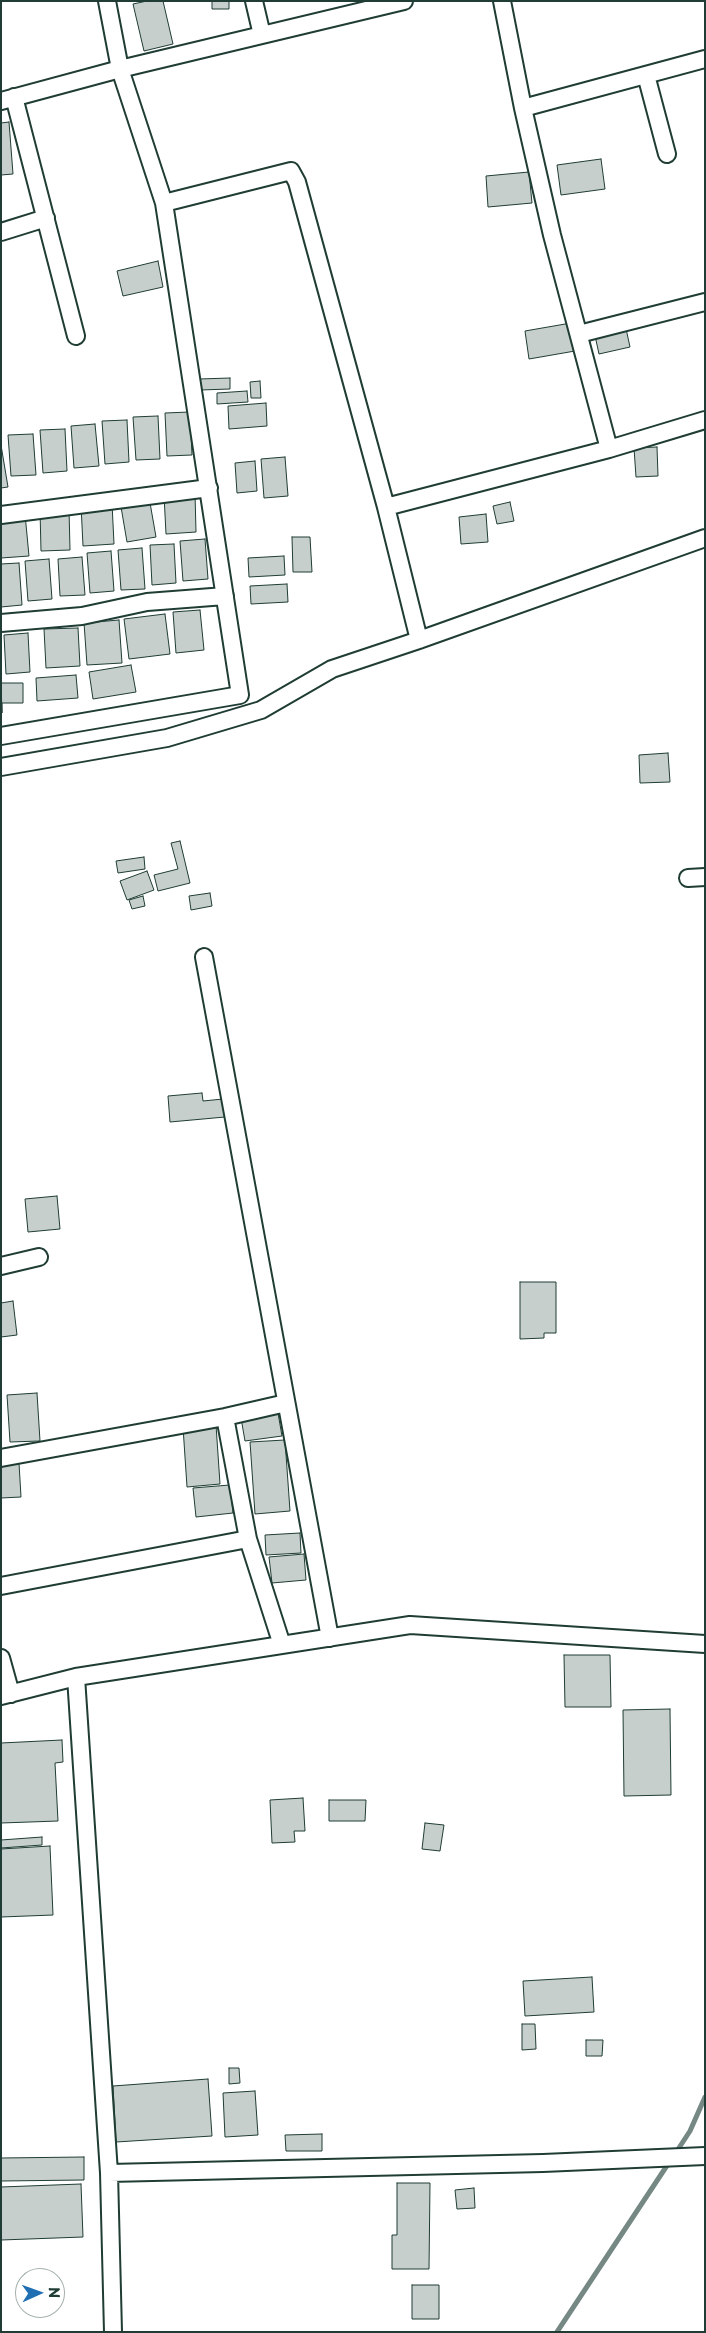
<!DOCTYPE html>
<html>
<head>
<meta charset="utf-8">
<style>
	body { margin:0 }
	#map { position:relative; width:706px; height:2333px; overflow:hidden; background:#fff; font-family:"Playpen Sans",sans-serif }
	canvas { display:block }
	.frame { position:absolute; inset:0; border:2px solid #1f3d34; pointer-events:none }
	.north { position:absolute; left:15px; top:2268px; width:50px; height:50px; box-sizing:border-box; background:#fff; border:1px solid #a5b1ae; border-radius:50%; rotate:88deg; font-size:14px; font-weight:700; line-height:20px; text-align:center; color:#1f3d34 }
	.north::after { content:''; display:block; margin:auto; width:18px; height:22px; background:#1f6fb2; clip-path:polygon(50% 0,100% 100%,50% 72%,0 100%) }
</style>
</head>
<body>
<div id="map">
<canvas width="706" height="2333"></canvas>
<div class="frame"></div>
<div class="north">N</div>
</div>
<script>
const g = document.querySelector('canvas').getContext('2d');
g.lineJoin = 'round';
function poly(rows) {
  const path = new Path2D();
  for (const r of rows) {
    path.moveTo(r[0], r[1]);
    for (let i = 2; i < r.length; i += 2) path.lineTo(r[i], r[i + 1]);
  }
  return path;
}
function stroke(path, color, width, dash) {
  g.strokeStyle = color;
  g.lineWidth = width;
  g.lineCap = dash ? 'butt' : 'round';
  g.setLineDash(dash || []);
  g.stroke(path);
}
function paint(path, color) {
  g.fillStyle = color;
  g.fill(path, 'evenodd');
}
const stream = poly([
	[675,2154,690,2131,705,2097],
	[557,2332,670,2161]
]);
const building = poly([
	[147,1,163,1,173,44,144,51,133,4,147,1],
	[212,1,229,1,229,9,212,9,212,1],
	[9,122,13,174,1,175,1,123,9,122],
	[601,159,605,189,561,195,557,165,601,159],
	[529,172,532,203,488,207,486,176,529,172],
	[158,261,163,287,123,296,117,271,158,261],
	[571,323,575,351,529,359,525,331,571,323],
	[625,324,630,347,599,354,594,331,625,324],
	[230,378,230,389,200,390,199,379,230,378],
	[260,381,261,398,251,398,250,382,260,381],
	[247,391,248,402,217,404,217,393,247,391],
	[266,403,267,426,229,429,228,406,266,403],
	[190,412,192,455,167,456,165,413,190,412],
	[158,416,160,459,136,460,133,417,158,416],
	[127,420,129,462,105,464,102,421,127,420],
	[95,424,99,466,74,468,71,426,95,424],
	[65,429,67,471,43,473,40,430,65,429],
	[33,434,36,475,11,476,8,435,33,434],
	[1,445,8,487,1,488,1,445],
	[657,447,658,476,636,477,634,448,657,447],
	[285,457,288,496,264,498,261,459,285,457],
	[255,461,257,491,237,493,235,463,255,461],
	[195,493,196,532,166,534,164,495,195,493],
	[149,497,156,537,127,542,120,501,149,497],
	[510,502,514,521,497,524,493,506,510,502],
	[112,503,114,544,83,546,81,505,112,503],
	[69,509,70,550,41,551,40,510,69,509],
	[25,514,29,556,1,558,1,516,25,514],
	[486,514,488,542,461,544,459,517,486,514],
	[292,537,310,537,312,572,293,572,292,537],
	[205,539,208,579,183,581,180,541,205,539],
	[174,544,176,583,152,585,150,545,174,544],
	[142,548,145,589,121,590,118,550,142,548],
	[111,551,114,591,90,593,87,553,111,551],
	[284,556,285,575,249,577,248,558,284,556],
	[82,557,85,595,60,596,58,559,82,557],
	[49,559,52,599,28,601,25,561,49,559],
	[19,563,22,605,1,607,1,564,19,563],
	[287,584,288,602,251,604,250,586,287,584],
	[200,610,204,650,176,653,173,612,200,610],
	[165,614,170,654,129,659,124,619,165,614],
	[119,620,122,663,87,665,84,623,119,620],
	[78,628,80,666,46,668,44,629,78,628],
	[28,633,30,672,6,674,4,635,28,633],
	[131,665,136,692,93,699,89,672,131,665],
	[76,675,78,698,37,701,36,678,76,675],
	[1,683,23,683,23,703,2,703,2,713,1,683],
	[668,753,670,782,640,783,639,755,668,753],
	[180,841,190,883,158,891,154,875,178,869,171,843,180,841],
	[144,857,145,869,118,873,116,861,144,857],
	[147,871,154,890,127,900,120,881,147,871],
	[210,893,212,906,191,910,189,896,210,893],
	[143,896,145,906,132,909,129,900,143,896],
	[202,1093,203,1101,223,1099,225,1117,170,1122,168,1096,202,1093],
	[57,1196,60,1229,28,1232,25,1199,57,1196],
	[520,1282,556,1282,556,1333,544,1333,544,1338,520,1339,520,1282],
	[13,1301,17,1335,1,1337,1,1303,13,1301],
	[37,1393,40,1441,10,1442,7,1395,37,1393],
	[278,1413,282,1436,245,1441,241,1418,278,1413],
	[216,1425,220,1484,187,1487,183,1427,216,1425],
	[285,1440,290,1511,255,1514,250,1442,285,1440],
	[19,1463,21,1497,1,1498,1,1464,19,1463],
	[230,1485,233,1513,196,1517,193,1488,230,1485],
	[300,1533,301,1553,266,1555,265,1535,300,1533],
	[304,1554,306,1580,272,1583,269,1557,304,1554],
	[564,1655,610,1655,611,1707,565,1707,564,1655],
	[670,1709,671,1795,624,1796,623,1710,670,1709],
	[62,1740,63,1762,55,1763,58,1821,1,1823,1,1743,62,1740],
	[303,1798,305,1831,294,1831,295,1842,272,1843,270,1800,303,1798],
	[329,1800,366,1800,365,1821,329,1821,329,1800],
	[425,1823,444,1825,440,1851,422,1849,425,1823],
	[42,1837,42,1845,1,1848,1,1840,42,1837],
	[50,1846,53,1915,1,1917,1,1849,50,1846],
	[592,1977,594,2012,525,2016,523,1981,592,1977],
	[522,2024,535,2024,536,2049,522,2050,522,2024],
	[586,2040,603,2040,602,2056,586,2056,586,2040],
	[229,2068,239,2068,240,2083,229,2084,229,2068],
	[208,2079,212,2136,116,2142,113,2086,208,2079],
	[255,2091,258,2135,225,2137,223,2093,255,2091],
	[322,2134,322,2151,286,2151,285,2135,322,2134],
	[84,2157,84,2180,1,2181,1,2158,84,2157],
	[397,2183,430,2183,429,2269,392,2269,392,2235,397,2235,397,2183],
	[81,2184,83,2237,1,2240,1,2187,81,2184],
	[474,2188,475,2208,457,2209,455,2190,474,2188],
	[412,2285,439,2285,439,2319,412,2319,412,2285]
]);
const minor = poly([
	[254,1,262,35],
	[502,1,523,108,552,235,609,449],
	[646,75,667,154],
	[14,97,76,336],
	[1,101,120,69,404,1],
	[523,108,705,59],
	[164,203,291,171,297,182,386,507,419,640],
	[1,232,46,218],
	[579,334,705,302],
	[386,507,609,449,705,420],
	[1,515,209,488],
	[1,623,82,616,147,602,225,596],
	[1,736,240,695,164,203,120,69,107,1],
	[1,767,167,738,261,710,332,669,419,640,705,538],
	[688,878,705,877],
	[204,957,330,1638],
	[1,1266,39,1257],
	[225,1417,248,1539,282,1645],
	[1,1458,225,1417,286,1403],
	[1,1586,248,1539],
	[1,1658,11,1694],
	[76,1677,109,2173,113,2332],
	[1,1696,76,1677,410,1625,705,1644],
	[109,2173,543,2163,705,2156]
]);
stroke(stream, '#758883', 5);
paint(building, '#c7cfcc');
stroke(building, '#1f3d34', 1);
stroke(minor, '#1f3d34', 20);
stroke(minor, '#fff', 16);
</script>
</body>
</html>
